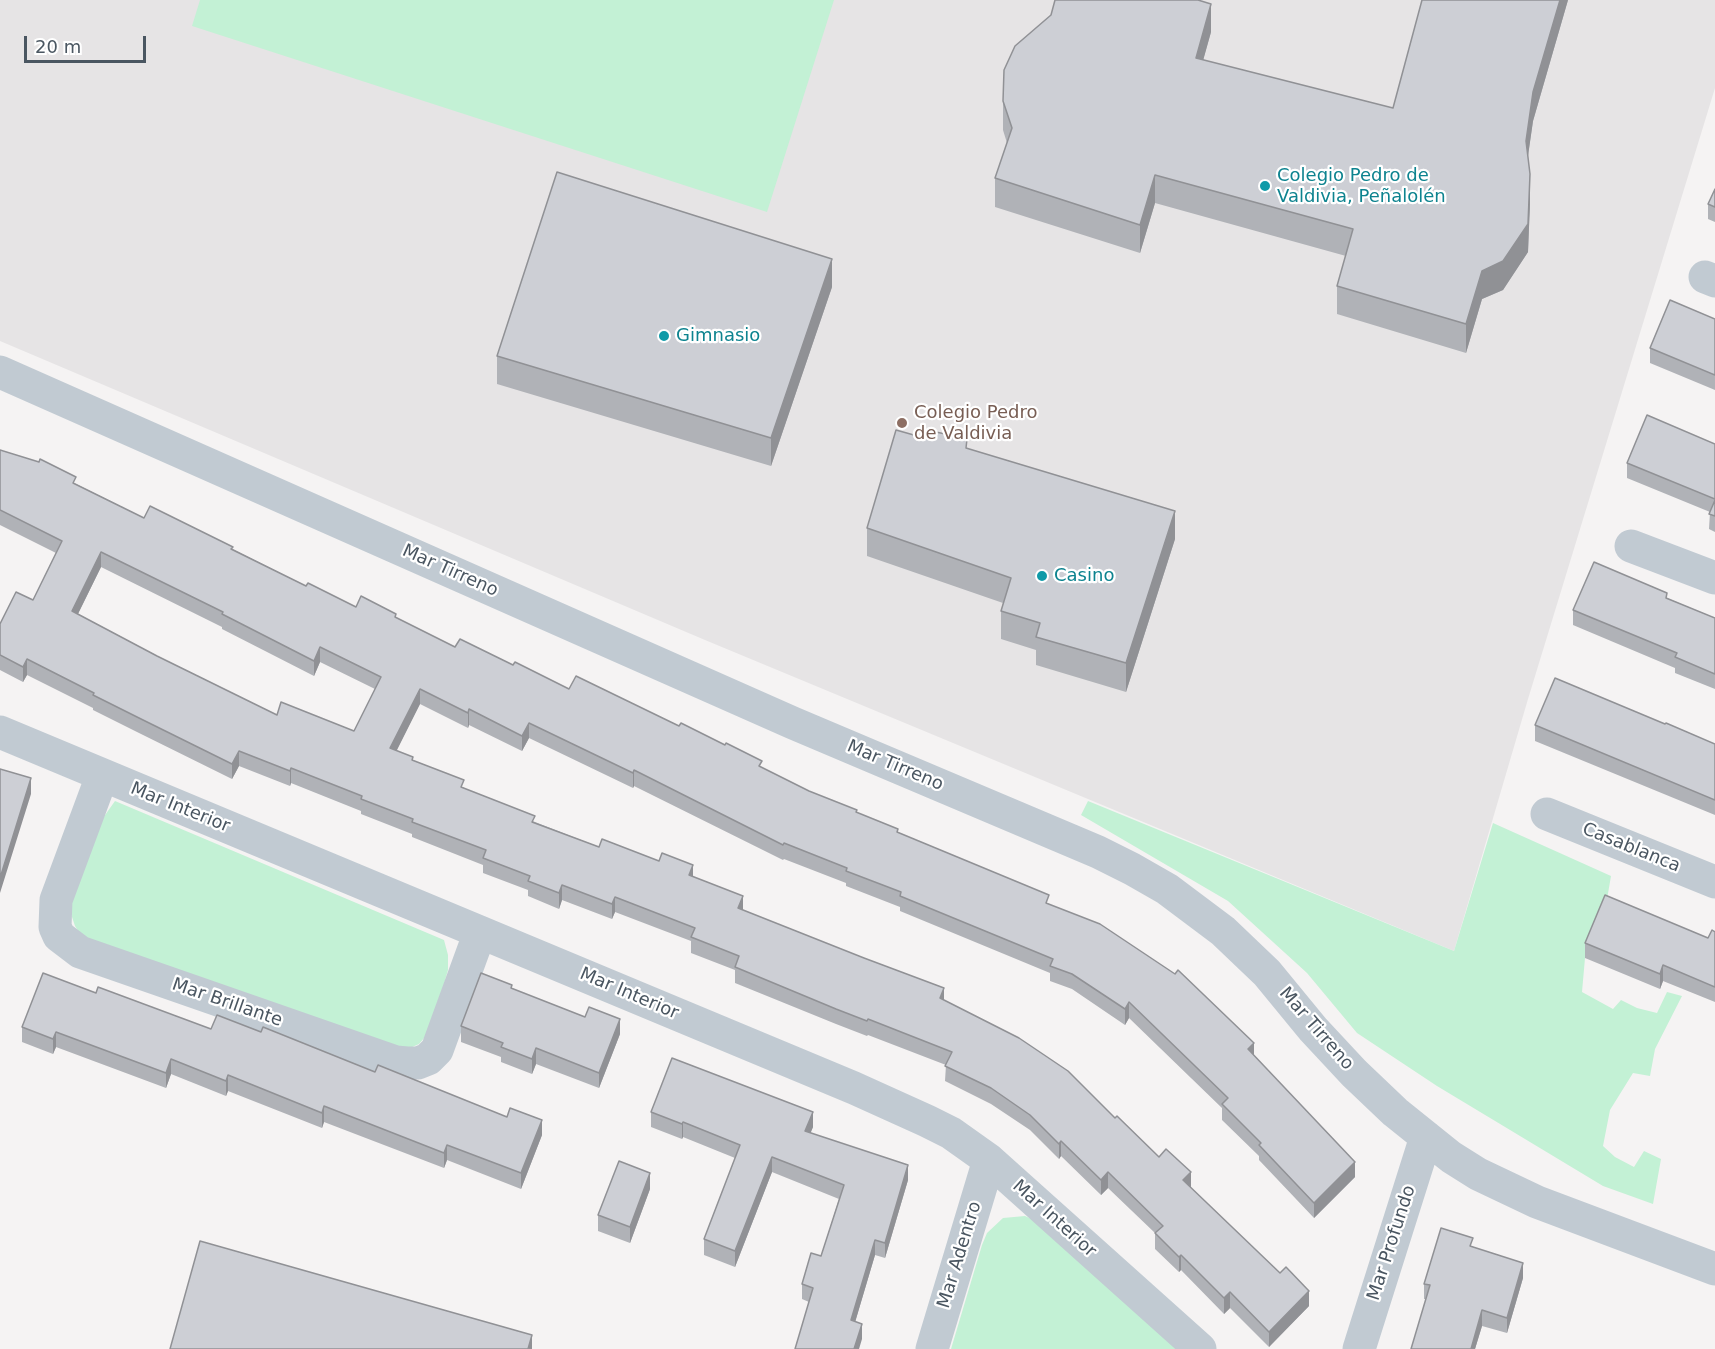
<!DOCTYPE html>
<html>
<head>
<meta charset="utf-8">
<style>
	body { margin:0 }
	#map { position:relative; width:1715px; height:1349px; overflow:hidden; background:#f5f3f3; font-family:"DejaVu Sans",sans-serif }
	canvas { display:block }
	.scale { position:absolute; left:24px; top:36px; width:122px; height:27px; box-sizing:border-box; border:3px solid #4a5661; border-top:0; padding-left:8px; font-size:18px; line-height:21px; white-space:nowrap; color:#4a5661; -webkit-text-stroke:4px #fff; paint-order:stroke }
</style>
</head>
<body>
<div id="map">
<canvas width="1715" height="1349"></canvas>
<div class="scale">20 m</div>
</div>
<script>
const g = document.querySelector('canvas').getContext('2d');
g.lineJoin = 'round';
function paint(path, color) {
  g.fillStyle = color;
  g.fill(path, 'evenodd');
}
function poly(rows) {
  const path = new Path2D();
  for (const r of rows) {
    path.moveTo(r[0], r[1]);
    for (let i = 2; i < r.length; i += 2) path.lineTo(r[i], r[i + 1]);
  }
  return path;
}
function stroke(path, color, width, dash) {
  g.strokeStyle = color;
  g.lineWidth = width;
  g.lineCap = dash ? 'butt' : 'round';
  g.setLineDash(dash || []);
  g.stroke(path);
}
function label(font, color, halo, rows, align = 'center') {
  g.font = font + ' "DejaVu Sans",sans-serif';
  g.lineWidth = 4.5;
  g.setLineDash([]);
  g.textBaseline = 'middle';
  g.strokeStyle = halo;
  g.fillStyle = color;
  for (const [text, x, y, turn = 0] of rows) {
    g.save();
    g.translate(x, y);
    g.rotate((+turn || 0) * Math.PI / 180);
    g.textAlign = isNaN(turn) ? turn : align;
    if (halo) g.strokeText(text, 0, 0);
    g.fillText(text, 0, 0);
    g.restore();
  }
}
const education = poly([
	[0,0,1715,0,1715,88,1528,699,1454,951,705,640,0,341]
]);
const green = poly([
	[200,0,834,0,767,212,192,26],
	[115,801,444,940,448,955,448,970,444,984,425,1037,419,1044,410,1048,399,1048,82,937,75,926,72,917,71,901,98,825],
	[1088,801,1454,951,1493,823,1611,876,1605,911,1585,958,1582,992,1613,1009,1621,1000,1637,1008,1657,1013,1667,992,1682,996,1655,1049,1650,1076,1633,1073,1610,1110,1603,1146,1615,1157,1634,1167,1644,1151,1661,1159,1653,1204,1603,1186,1437,1086,1357,1033,1307,973,1228,901,1081,815],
	[1025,1216,1036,1221,1179,1349,951,1349,982,1245,987,1233,1003,1218]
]);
const minor = poly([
	[1705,277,1715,281],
	[0,372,793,723,1098,852,1132,869,1167,889,1223,931,1267,973,1313,1029,1354,1073,1395,1112,1451,1157,1478,1174,1537,1202,1715,1269],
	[1631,546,1715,578],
	[0,732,854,1088,927,1121,951,1133,989,1160,1200,1349],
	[102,776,56,900,55,927,59,936,80,952,396,1062,407,1063,418,1063,428,1059,437,1050,480,932],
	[1547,814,1715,882],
	[932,1349,989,1160],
	[1359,1349,1426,1137]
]);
const wall = poly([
	[1422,0,1568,0,1533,121,1528,155,1530,202,1528,252,1503,290,1482,299,1466,353,1337,314,1337,286,1346,256,1155,203,1140,253,995,207,995,178,1007,143,1003,130,1003,101,1211,32,1203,60,1393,108],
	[1715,189,1715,222,1708,219,1708,204],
	[832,287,771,466,497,384,497,356],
	[1715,319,1715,390,1650,363,1650,348],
	[921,437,967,448,1175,539,1126,692,1036,665,1036,650,1001,639,1001,611,1003,603,867,556,867,528],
	[1715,444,1715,532,1709,529,1710,512,1627,478,1627,463],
	[0,450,39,462,76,484,144,518,233,549,306,586,356,607,396,618,455,647,513,665,569,689,762,768,809,791,857,813,1049,904,1254,1055,1355,1177,1314,1218,1259,1160,1259,1156,1222,1120,1222,1108,1129,1018,1125,1025,1072,989,1050,981,1050,973,900,911,900,907,846,886,846,883,784,859,783,860,634,786,633,788,529,738,522,751,469,725,468,728,420,704,396,751,464,788,535,822,599,847,693,876,743,910,944,1001,1115,1118,1190,1188,1309,1306,1269,1347,1230,1308,1224,1314,1181,1270,1179,1272,1155,1249,1155,1233,1108,1188,1101,1195,1061,1156,1059,1159,1030,1130,991,1104,945,1081,946,1065,868,1035,867,1036,836,1024,735,983,735,970,691,953,691,941,615,912,612,919,562,900,559,909,528,896,528,890,483,873,483,865,412,837,412,834,361,814,361,811,291,783,290,786,239,766,232,779,137,732,93,710,93,708,27,675,23,682,0,670,0,624,33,600,56,553,0,525],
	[101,567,222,627,222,629,314,676,320,662,375,689,354,731,277,715,157,656,78,614],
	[1667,598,1715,618,1715,689,1675,673,1675,668,1573,625,1573,610],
	[1665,724,1715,744,1715,815,1535,741,1535,725],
	[1715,932,1715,1002,1663,981,1660,989,1585,958,1585,943,1708,938],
	[512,989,620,1034,599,1088,536,1064,532,1074,501,1062,501,1057,461,1042,461,1026],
	[96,993,211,1029,261,1032,375,1072,542,1135,521,1189,447,1160,444,1168,324,1122,322,1128,228,1091,226,1096,171,1074,166,1088,56,1047,53,1054,22,1042,22,1027],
	[651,1112,813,1127,810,1133,908,1180,885,1258,875,1255,855,1322,862,1339,809,1302,802,1299,802,1284,821,1256,839,1199,772,1172,735,1267,704,1255,704,1239,735,1158,683,1137,682,1139,651,1127],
	[650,1189,630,1243,598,1231,598,1215],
	[1473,1247,1523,1278,1507,1333,1482,1326,1475,1349,1411,1349,1426,1299,1424,1299,1424,1284]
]);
const shadedWall = poly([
	[1560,0,1568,0,1533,121,1526,170,1526,141,1533,92],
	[1211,4,1211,32,1196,86,1196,58],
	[1530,174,1530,202,1528,252,1503,290,1482,299,1466,353,1466,324,1482,271],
	[1155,175,1155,203,1140,253,1140,225],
	[832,259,832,287,771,466,771,438],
	[1175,511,1175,539,1126,692,1126,663],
	[101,552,101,567,72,626,72,611],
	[320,647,320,662,314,676,314,661],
	[27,659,27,675,23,682,23,667],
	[420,689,420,704,390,764,390,748],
	[469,709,469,725,468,728,468,713],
	[529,723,529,738,522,751,522,736],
	[239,751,239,766,232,779,232,764],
	[291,768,291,783,290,786,290,771],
	[634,770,634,786,633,788,633,773],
	[31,778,31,794,0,893,0,878],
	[693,865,693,880,689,875],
	[562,885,562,900,559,909,559,893],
	[743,896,743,911,738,908],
	[615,897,615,912,612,919,612,904],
	[1663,965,1663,981,1660,989,1660,974],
	[944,988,944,1003,940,998],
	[1129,1002,1129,1018,1125,1025,1125,1009],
	[620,1019,620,1034,599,1088,599,1073],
	[56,1032,56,1047,53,1054,53,1039],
	[1254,1043,1254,1058,1248,1049],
	[536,1048,536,1064,532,1074,532,1059],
	[171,1059,171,1074,166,1088,166,1073],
	[228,1075,228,1091,226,1096,226,1081],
	[324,1106,324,1122,322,1128,322,1113],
	[813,1112,813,1127,805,1147,805,1131],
	[542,1120,542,1135,521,1189,521,1173],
	[683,1122,683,1137,682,1139,682,1124],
	[1061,1141,1061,1156,1059,1159,1059,1144],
	[447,1145,447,1160,444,1168,444,1153],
	[772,1157,772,1172,735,1267,735,1251],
	[1355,1162,1355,1177,1314,1218,1314,1203],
	[908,1165,908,1180,885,1258,885,1243],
	[1108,1172,1108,1188,1101,1195,1101,1180],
	[1191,1172,1191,1188,1183,1180],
	[650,1173,650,1189,630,1243,630,1227],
	[875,1240,875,1255,851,1336,851,1320],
	[1181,1255,1181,1270,1179,1272,1179,1257],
	[1523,1263,1523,1278,1507,1333,1507,1318],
	[1309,1291,1309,1306,1269,1347,1269,1332],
	[1230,1292,1230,1308,1224,1314,1224,1298],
	[1482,1310,1482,1326,1475,1349,1471,1349],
	[862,1324,862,1339,859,1349,854,1349],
	[532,1335,532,1349,528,1349]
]);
const building = poly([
	[1055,0,1198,0,1211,4,1196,58,1393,108,1422,0,1560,0,1533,92,1526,141,1530,174,1528,224,1503,261,1482,271,1466,324,1337,286,1353,229,1155,175,1140,225,995,178,1012,128,1003,101,1004,70,1015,46,1051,15,1055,0],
	[557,172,832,259,771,438,497,356,557,172],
	[1715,189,1715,207,1708,204,1715,189],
	[1670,300,1715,319,1715,375,1650,348,1670,300],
	[1647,415,1715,444,1715,499,1627,463,1647,415],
	[923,429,967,439,966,448,1175,511,1126,663,1036,637,1040,623,1001,611,1011,578,867,528,896,430,921,437,923,429],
	[0,450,39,462,40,459,76,477,73,483,144,518,150,506,233,547,231,549,306,586,308,583,356,607,361,596,396,614,395,617,455,647,460,639,513,665,515,662,569,689,576,676,679,726,681,723,725,745,726,743,762,761,759,766,809,791,857,810,856,812,898,829,897,832,1049,895,1046,903,1100,924,1175,974,1178,970,1254,1043,1248,1049,1355,1162,1314,1203,1259,1145,1261,1143,1222,1104,1228,1098,1129,1002,1125,1009,1072,974,1050,966,1053,959,900,896,901,892,846,871,847,868,784,843,783,845,634,770,633,773,529,723,522,736,469,709,468,713,420,689,390,748,413,757,412,760,464,780,461,787,535,816,532,822,599,847,602,839,659,861,662,853,693,865,689,875,743,896,738,908,864,958,944,988,940,998,1019,1038,1068,1071,1115,1118,1117,1116,1159,1157,1166,1149,1191,1172,1183,1180,1280,1273,1286,1267,1309,1291,1269,1332,1230,1292,1224,1298,1181,1255,1179,1257,1155,1233,1163,1226,1108,1172,1101,1180,1061,1141,1059,1144,1030,1115,991,1088,945,1066,952,1052,868,1019,867,1021,836,1009,735,967,739,956,691,937,695,928,615,897,612,904,562,885,559,893,528,881,530,876,483,858,486,850,412,822,413,819,361,799,362,796,291,768,290,771,239,751,232,764,137,717,93,695,94,693,27,659,23,667,0,655,0,624,16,592,33,600,62,541,0,510,0,450],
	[101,552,223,612,222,614,314,661,320,647,381,677,354,731,281,702,277,715,157,656,72,611,101,552],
	[1715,500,1715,516,1709,514,1715,500],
	[1594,562,1667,593,1666,598,1715,618,1715,674,1675,657,1677,653,1573,610,1594,562],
	[1555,678,1665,724,1666,723,1715,744,1715,800,1535,725,1555,678],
	[0,769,31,778,0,878,0,769],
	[1605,895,1708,938,1712,930,1715,932,1715,987,1663,965,1660,974,1585,943,1605,895],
	[43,973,96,993,98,987,211,1029,217,1015,261,1032,263,1027,375,1072,378,1065,507,1117,510,1108,542,1120,521,1173,447,1145,444,1153,324,1106,322,1113,228,1075,226,1081,171,1059,166,1073,56,1032,53,1039,22,1027,43,973],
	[481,973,512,985,511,988,585,1017,589,1007,620,1019,599,1073,536,1048,532,1059,501,1047,503,1043,461,1026,481,973],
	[672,1058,813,1112,805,1131,908,1165,885,1243,875,1240,851,1320,862,1324,854,1349,795,1349,813,1288,802,1284,811,1253,821,1256,844,1185,772,1157,735,1251,704,1239,740,1145,683,1122,682,1124,651,1112,672,1058],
	[619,1161,650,1173,630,1227,598,1215,619,1161],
	[1441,1228,1473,1238,1470,1246,1523,1263,1507,1318,1482,1310,1471,1349,1411,1349,1430,1285,1424,1284,1441,1228],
	[200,1241,532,1335,528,1349,170,1349,200,1241]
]);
const markers = [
	[1265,186,6,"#0f9aa8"],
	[664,336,6,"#0f9aa8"],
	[902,423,6,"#8d6e63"],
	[1042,576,6,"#0f9aa8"]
];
const cultureNames = [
	["Colegio Pedro de",1277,176],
	["Valdivia, Peñalolén",1277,197],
	["Gimnasio",676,336],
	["Casino",1054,576]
];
const educationNames = [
	["Colegio Pedro",914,413],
	["de Valdivia",914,434]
];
const streetNames = [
	["Mar Tirreno",450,571,24],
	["Mar Tirreno",895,766,23],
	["Mar Interior",180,808,22],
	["Casablanca",1631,848,22],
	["Mar Interior",629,994,23],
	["Mar Brillante",227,1003,19],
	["Mar Tirreno",1316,1029,49],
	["Mar Interior",1054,1219,42],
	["Mar Profundo",1392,1243,-72],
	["Mar Adentro",960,1255,-73]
];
paint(education, '#e6e4e5');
paint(green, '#c3f1d5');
stroke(minor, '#c1cad2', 33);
paint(wall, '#b0b2b7');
paint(shadedWall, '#909195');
paint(building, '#cdcfd5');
stroke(building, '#909195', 1.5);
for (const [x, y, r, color] of markers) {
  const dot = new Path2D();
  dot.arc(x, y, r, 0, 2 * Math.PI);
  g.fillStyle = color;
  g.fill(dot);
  stroke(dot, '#fff', 2);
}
label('18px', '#0d838f', '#fff', cultureNames, 'left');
label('18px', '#785e54', '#fff', educationNames, 'left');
label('18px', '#4a5661', '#fff', streetNames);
</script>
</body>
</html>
